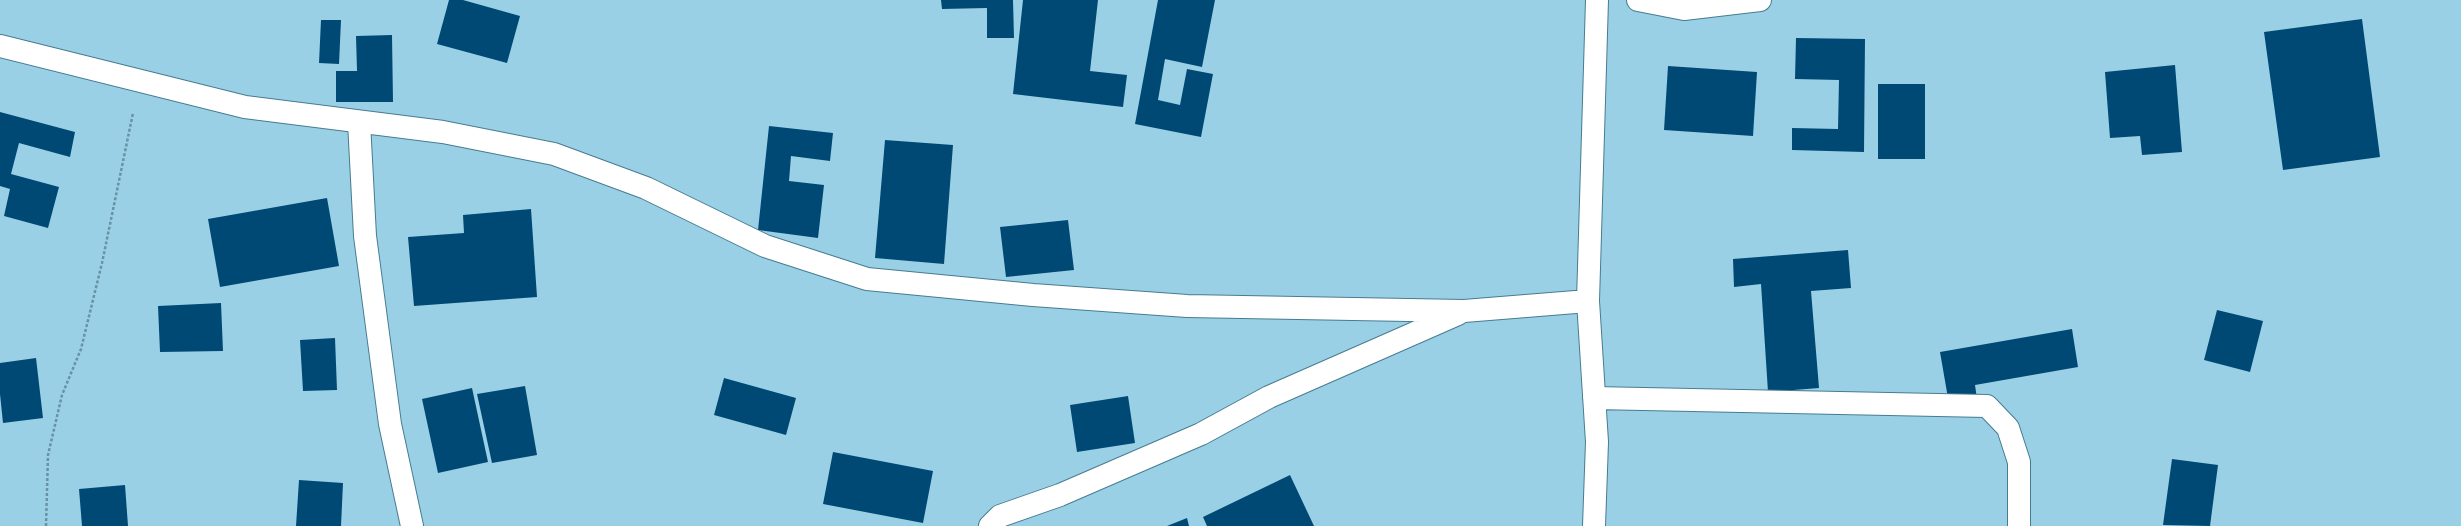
<!DOCTYPE html>
<html>
<head>
<meta charset="utf-8">
<style>
	body { margin:0 }
	canvas { display:block; background:#99d0e6 }
</style>
</head>
<body>
<canvas width="2461" height="526"></canvas>
<script>
const g = document.querySelector('canvas').getContext('2d');
g.lineJoin = 'round';
function paint(path, color) {
  g.fillStyle = color;
  g.fill(path, 'evenodd');
}
function poly(rows) {
  const path = new Path2D();
  for (const r of rows) {
    path.moveTo(r[0], r[1]);
    for (let i = 2; i < r.length; i += 2) path.lineTo(r[i], r[i + 1]);
  }
  return path;
}
function stroke(path, color, width, dash) {
  g.strokeStyle = color;
  g.lineWidth = width;
  g.lineCap = dash ? 'butt' : 'round';
  g.setLineDash(dash || []);
  g.stroke(path);
}
const building = poly([
	[449,0,463,0,520,16,507,63,437,44],
	[941,0,1013,0,1014,38,987,38,987,8,942,9],
	[1023,0,1098,0,1090,71,1127,75,1123,107,1013,94],
	[1158,0,1215,0,1202,67,1165,59,1158,100,1180,105,1187,69,1213,74,1201,137,1135,124],
	[2362,19,2380,157,2283,170,2264,32],
	[321,20,341,20,339,64,319,63],
	[392,35,393,102,336,102,336,71,357,71,356,36],
	[1796,38,1865,39,1864,152,1792,150,1792,128,1838,129,1839,80,1795,79],
	[2175,65,2182,152,2142,155,2140,136,2110,138,2105,72],
	[1668,66,1757,72,1753,136,1664,130],
	[1878,84,1925,84,1925,159,1878,159],
	[0,112,75,132,70,157,19,143,11,174,59,187,48,228,4,216,10,189,0,186],
	[769,126,833,133,830,161,791,156,789,181,824,185,818,238,758,230],
	[885,140,953,145,944,264,875,258],
	[327,198,339,266,220,287,208,219],
	[531,209,537,297,414,306,408,237,464,233,463,215],
	[1068,220,1074,270,1006,277,1000,227],
	[1848,250,1851,288,1811,291,1819,388,1768,392,1761,284,1734,287,1733,259],
	[221,303,223,351,160,352,158,306],
	[2217,310,2263,321,2250,372,2204,360],
	[2072,329,2078,367,1975,385,1977,399,1949,404,1940,352],
	[335,338,337,390,303,391,300,340],
	[36,358,43,418,3,423,0,394,0,363],
	[724,378,796,398,786,435,714,415],
	[525,386,537,455,492,463,477,394],
	[472,388,488,462,438,473,422,399],
	[1128,396,1135,443,1077,452,1070,405],
	[833,452,933,471,923,523,823,504],
	[2172,459,2218,465,2210,526,2163,525],
	[1290,475,1314,526,1207,526,1203,517],
	[299,480,343,483,341,526,296,526],
	[125,485,128,526,82,526,79,489],
	[1187,518,1189,526,1167,526]
]);
const path = poly([
	[46,526,48,455,62,395,81,349,102,263,133,113]
]);
const minor = poly([
	[1638,0,1684,9,1760,0],
	[0,46,245,107,443,132,554,154,646,188,765,246,867,279,1033,295,1187,306,1464,311,1588,301],
	[359,122,365,236,390,424,412,526],
	[1594,398,1987,406,2008,428,2019,462,2019,526],
	[990,526,1000,516,1060,495,1201,434,1269,397,1458,314],
	[1594,526,1597,442,1588,301,1597,0]
]);
paint(building, '#014975');
stroke(minor, '#477c90', 24);
stroke(path, '#6793a5', 2.5, [3, 2]);
stroke(minor, '#fff', 22);
</script>
</body>
</html>
